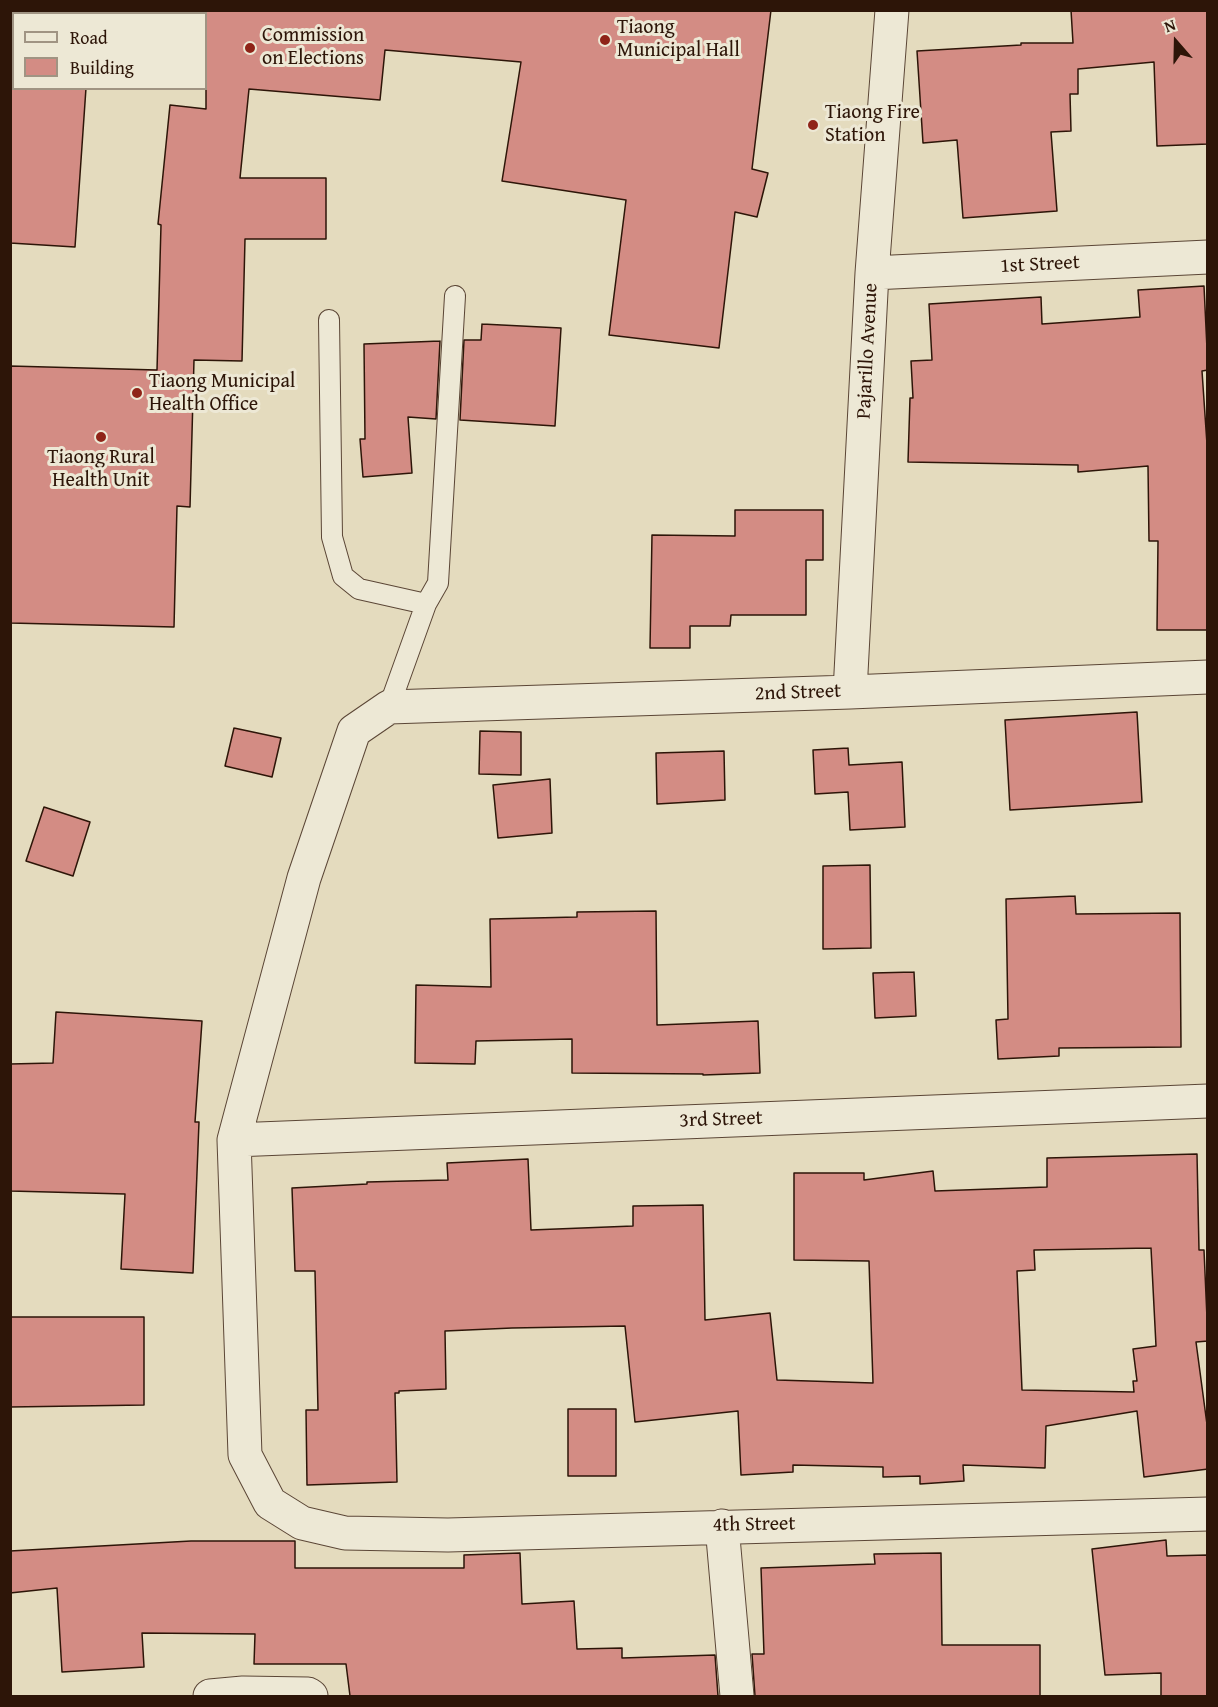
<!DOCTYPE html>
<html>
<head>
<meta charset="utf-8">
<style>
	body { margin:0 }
	#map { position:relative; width:1218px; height:1707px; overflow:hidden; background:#e4dbbe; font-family:"Gentium Book Plus",serif }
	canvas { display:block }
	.frame { position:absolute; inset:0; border:12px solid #2d1508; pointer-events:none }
	.legend { position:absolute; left:12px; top:12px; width:195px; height:78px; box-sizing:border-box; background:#ede8d5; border:2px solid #a09483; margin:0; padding:8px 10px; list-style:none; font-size:18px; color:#2d1508 }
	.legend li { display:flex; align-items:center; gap:12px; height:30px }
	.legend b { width:30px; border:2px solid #a09483 }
	.north { position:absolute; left:1146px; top:12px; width:60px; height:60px; -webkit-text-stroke:4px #ede8d5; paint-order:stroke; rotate:340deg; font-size:16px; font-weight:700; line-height:24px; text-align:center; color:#2d1508 }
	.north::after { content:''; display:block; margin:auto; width:21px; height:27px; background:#2d1508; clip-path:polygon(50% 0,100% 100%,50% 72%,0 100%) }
</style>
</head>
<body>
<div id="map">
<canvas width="1218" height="1707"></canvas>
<div class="frame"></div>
<ul class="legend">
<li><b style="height:8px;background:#ede8d5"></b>Road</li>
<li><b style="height:16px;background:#d38c84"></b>Building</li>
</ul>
<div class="north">N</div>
</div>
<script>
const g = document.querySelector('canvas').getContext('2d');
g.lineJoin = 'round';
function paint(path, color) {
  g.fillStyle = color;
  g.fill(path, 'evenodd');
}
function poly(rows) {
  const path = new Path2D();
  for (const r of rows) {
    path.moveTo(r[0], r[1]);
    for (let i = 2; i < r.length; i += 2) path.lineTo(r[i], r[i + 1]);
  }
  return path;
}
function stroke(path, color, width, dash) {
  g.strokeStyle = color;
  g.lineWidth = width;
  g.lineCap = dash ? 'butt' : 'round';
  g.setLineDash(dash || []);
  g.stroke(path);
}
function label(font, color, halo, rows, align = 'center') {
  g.font = font + ' "Gentium Book Plus",serif';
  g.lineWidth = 6;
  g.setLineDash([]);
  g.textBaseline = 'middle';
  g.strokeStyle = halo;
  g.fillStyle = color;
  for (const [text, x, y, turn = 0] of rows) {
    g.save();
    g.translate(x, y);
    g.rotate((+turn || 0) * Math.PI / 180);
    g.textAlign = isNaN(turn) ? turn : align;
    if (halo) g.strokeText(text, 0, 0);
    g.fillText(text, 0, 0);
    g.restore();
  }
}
const building = poly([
	[206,10,771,10,752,169,768,173,757,217,735,212,719,348,609,335,626,200,502,181,521,62,385,50,380,100,249,89,240,178,326,178,326,239,245,239,242,361,194,360,190,507,177,506,174,627,10,623,10,366,157,370,161,225,158,224,170,105,206,109,206,10],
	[1071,10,1208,10,1208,144,1157,146,1154,62,1078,69,1078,94,1070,94,1071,131,1051,132,1057,211,963,218,957,140,923,143,917,51,1021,45,1021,43,1073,43,1071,10],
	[10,88,86,88,75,247,10,243,10,88],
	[1204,286,1208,370,1202,371,1208,459,1208,630,1157,630,1158,541,1149,541,1148,466,1078,472,1078,465,908,462,910,398,913,398,911,361,932,360,929,304,1041,297,1042,324,1140,317,1138,290,1204,286],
	[482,324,561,328,555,426,460,420,464,340,481,340,482,324],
	[440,341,436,419,408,417,412,473,363,477,360,439,365,439,364,344,440,341],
	[735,510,823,510,823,560,806,560,806,615,731,615,730,626,690,626,690,648,650,648,652,535,735,536,735,510],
	[1137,712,1142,802,1010,810,1005,720,1137,712],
	[234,728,281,738,272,777,225,766,234,728],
	[480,731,521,732,521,775,479,774,480,731],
	[848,748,849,765,902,762,905,827,850,830,848,792,815,794,813,750,848,748],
	[724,751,725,800,657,804,656,753,724,751],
	[550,779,552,833,498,838,493,785,550,779],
	[44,807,90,822,73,876,26,861,44,807],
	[870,865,871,948,823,949,823,866,870,865],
	[1075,896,1076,914,1180,913,1181,1047,1059,1048,1059,1056,998,1059,996,1020,1008,1019,1006,899,1075,896],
	[656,911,657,1025,758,1021,760,1073,703,1075,703,1074,572,1073,572,1039,476,1041,475,1064,415,1063,416,985,491,987,490,919,577,917,577,912,656,911],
	[914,972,916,1016,875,1018,873,973,914,972],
	[56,1012,202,1021,195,1122,199,1122,193,1273,121,1269,125,1194,10,1191,10,1064,53,1063,56,1012],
	[1197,1154,1199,1250,1204,1250,1208,1341,1196,1342,1208,1432,1208,1469,1144,1477,1137,1411,1046,1426,1045,1468,963,1465,964,1481,920,1484,920,1476,883,1477,883,1467,793,1465,793,1472,741,1475,738,1411,635,1422,625,1326,512,1328,445,1331,446,1389,399,1391,399,1393,395,1393,397,1482,307,1485,306,1410,318,1410,315,1271,295,1271,292,1188,367,1184,367,1182,448,1180,447,1163,528,1159,531,1230,633,1226,633,1206,703,1205,705,1320,770,1313,777,1380,873,1383,869,1261,794,1260,794,1173,864,1173,864,1180,933,1171,935,1191,1047,1187,1047,1158,1197,1154],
	[1151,1248,1156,1346,1133,1349,1137,1381,1133,1381,1134,1392,1022,1390,1017,1271,1035,1270,1034,1250,1151,1248],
	[10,1317,144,1317,144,1405,10,1407,10,1317],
	[568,1409,616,1409,616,1476,568,1476,568,1409],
	[1166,1540,1167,1556,1208,1555,1208,1696,1161,1696,1161,1673,1105,1675,1092,1549,1166,1540],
	[191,1541,295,1541,295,1568,464,1568,464,1555,520,1553,522,1604,574,1601,577,1649,622,1648,622,1658,715,1655,718,1696,350,1696,346,1664,254,1664,255,1634,142,1633,144,1667,62,1672,57,1588,10,1593,10,1551,191,1541],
	[941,1553,942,1645,1040,1645,1040,1696,755,1696,752,1654,764,1654,761,1568,875,1564,874,1554,941,1553]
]);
const lane = poly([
	[329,320,332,537,343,576,359,589,426,604],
	[389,707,426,604,438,583,455,296]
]);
const street = poly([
	[872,273,1208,257],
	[1208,677,850,692,389,707,354,731,304,878,234,1140,245,1455,270,1503,302,1523,345,1533,448,1535,1208,1514],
	[850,692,872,273,892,10],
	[234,1140,1208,1101],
	[722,1526,737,1696],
	[210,1696,243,1693,308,1694,311,1696]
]);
const markers = [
	[605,40,6,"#8f2418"],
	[250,48,6,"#8f2418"],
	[813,125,6,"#8f2418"],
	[137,393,6,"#8f2418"],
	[101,437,6,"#8f2418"]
];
const poiNames = [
	["Tiaong",617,28],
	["Municipal Hall",617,51],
	["Commission",262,36],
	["on Elections",262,59],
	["Tiaong Fire",825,113],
	["Station",825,136],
	["Tiaong Municipal",149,382],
	["Health Office",149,405],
	["Tiaong Rural",101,458,"center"],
	["Health Unit",101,481,"center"]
];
const streetNames = [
	["1st Street",1040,265,-3],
	["Pajarillo Avenue",868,351,-87],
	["2nd Street",798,693,-2],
	["3rd Street",721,1120,-2],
	["4th Street",754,1525,-1]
];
paint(building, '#d38c84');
stroke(building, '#2d1508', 1.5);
stroke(lane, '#5b4636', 22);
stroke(street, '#5b4636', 35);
stroke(lane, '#ede8d5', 20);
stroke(street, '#ede8d5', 33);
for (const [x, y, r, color] of markers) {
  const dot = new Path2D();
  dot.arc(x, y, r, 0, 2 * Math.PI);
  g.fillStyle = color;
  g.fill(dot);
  stroke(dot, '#ede8d5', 2);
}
label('20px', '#2d1508', '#ede8d5', poiNames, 'left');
label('20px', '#2d1508', '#ede8d5', streetNames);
</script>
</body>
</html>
